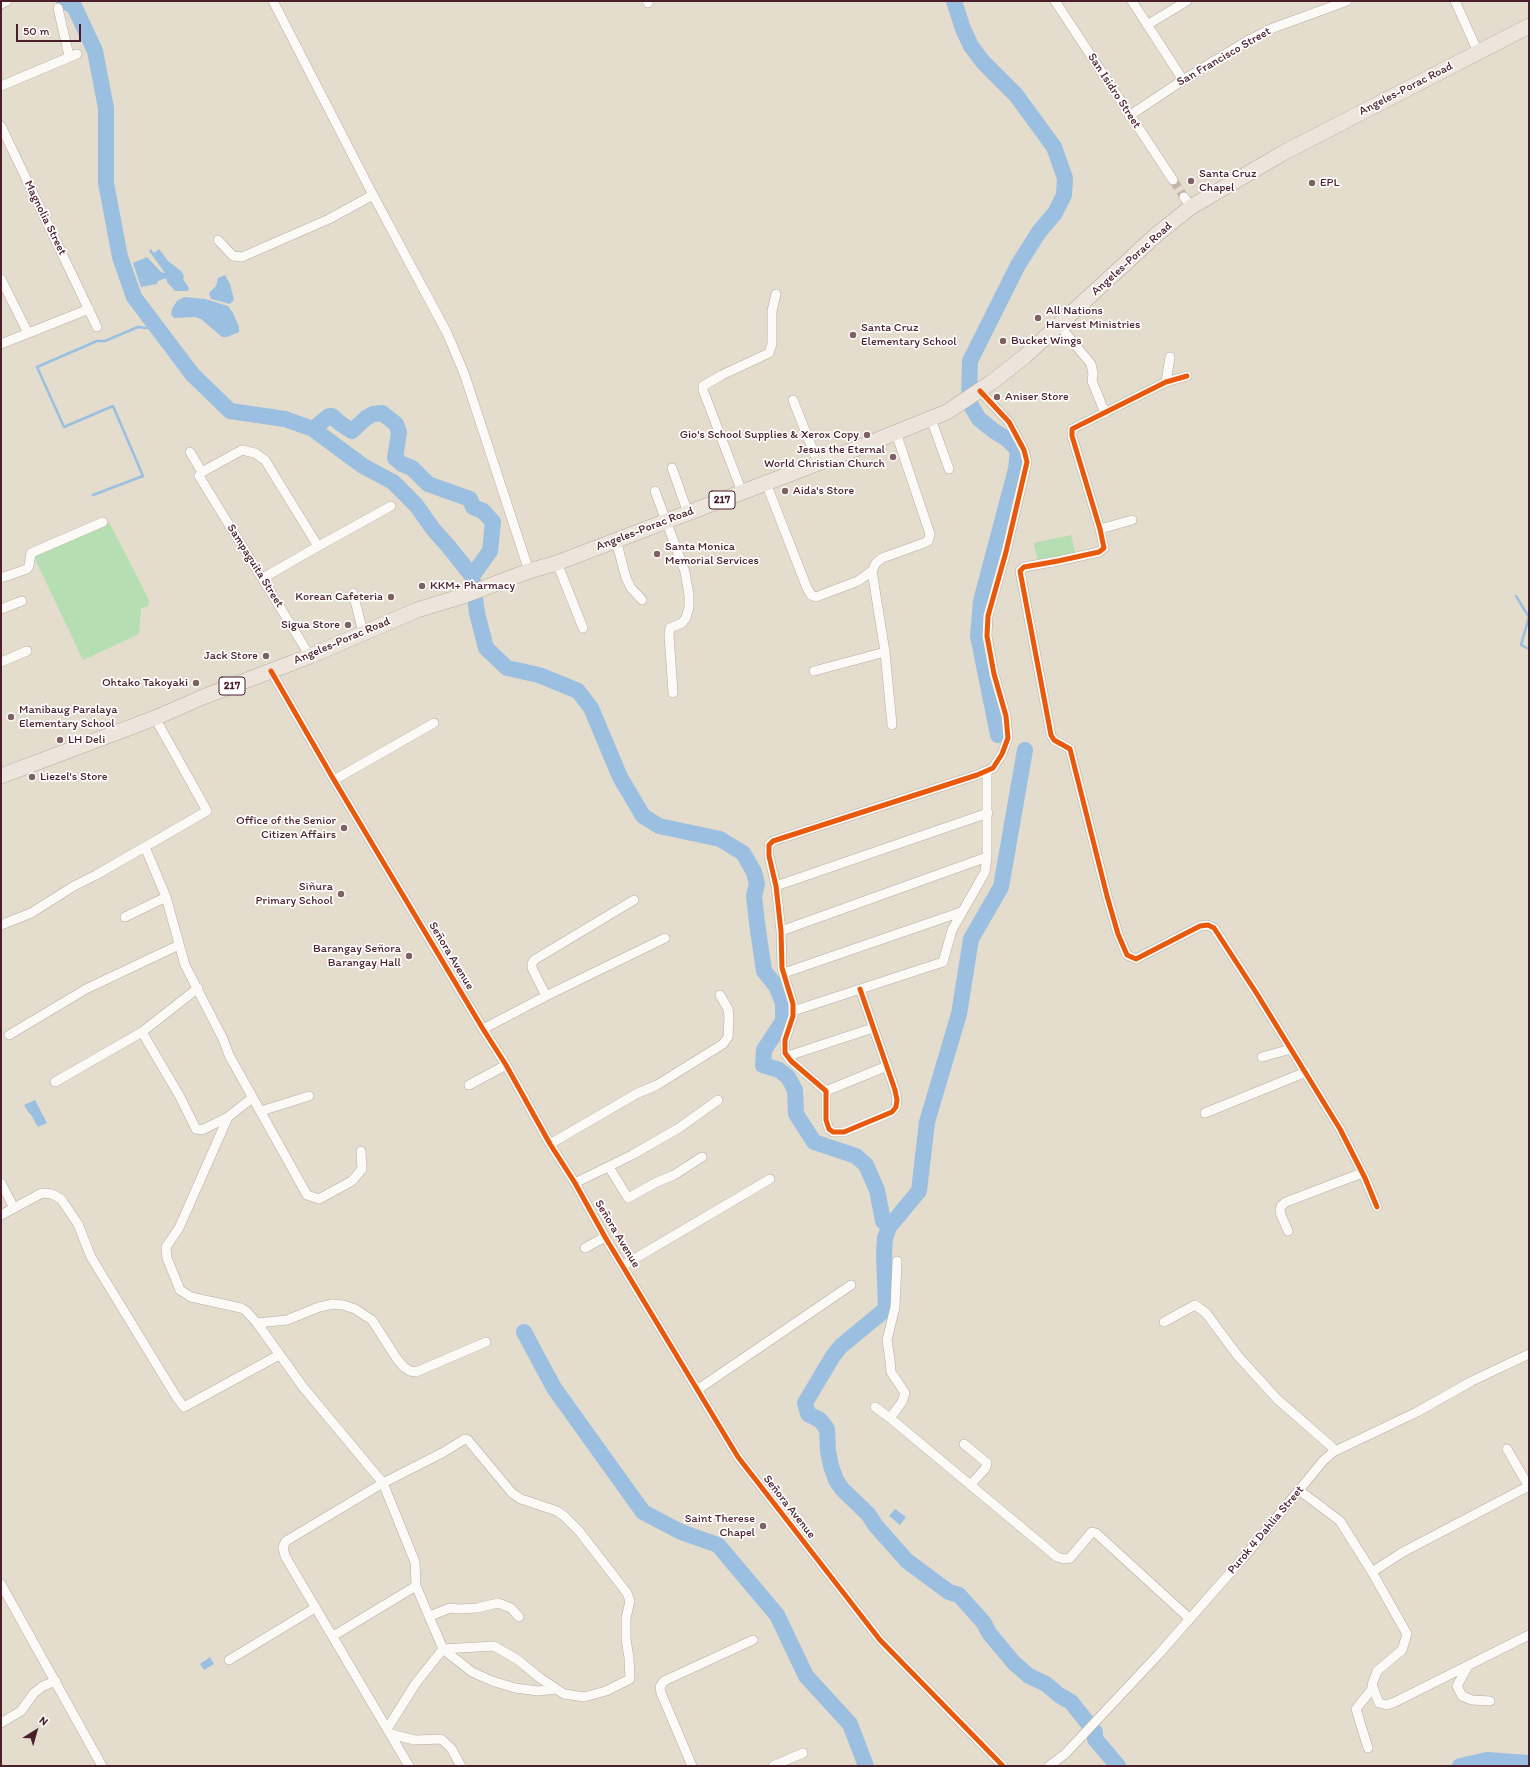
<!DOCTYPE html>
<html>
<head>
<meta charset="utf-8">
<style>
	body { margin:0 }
	#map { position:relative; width:1530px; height:1767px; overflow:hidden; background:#e4dccc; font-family:Itim,sans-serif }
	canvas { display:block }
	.frame { position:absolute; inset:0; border:2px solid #4a1f2b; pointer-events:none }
	.north { position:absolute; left:16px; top:1711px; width:40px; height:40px; -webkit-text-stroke:3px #fff; paint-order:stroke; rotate:37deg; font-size:11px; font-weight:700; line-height:16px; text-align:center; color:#4a1f2b }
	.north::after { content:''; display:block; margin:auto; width:14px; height:18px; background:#4a1f2b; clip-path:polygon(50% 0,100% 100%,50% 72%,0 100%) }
	.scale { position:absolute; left:16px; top:24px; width:65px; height:18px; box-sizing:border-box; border:2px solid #4a1f2b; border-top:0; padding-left:5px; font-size:12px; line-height:14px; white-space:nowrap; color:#4a1f2b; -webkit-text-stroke:3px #fff; paint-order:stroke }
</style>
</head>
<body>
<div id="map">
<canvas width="1530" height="1767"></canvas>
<div class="frame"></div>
<div class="north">N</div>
<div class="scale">50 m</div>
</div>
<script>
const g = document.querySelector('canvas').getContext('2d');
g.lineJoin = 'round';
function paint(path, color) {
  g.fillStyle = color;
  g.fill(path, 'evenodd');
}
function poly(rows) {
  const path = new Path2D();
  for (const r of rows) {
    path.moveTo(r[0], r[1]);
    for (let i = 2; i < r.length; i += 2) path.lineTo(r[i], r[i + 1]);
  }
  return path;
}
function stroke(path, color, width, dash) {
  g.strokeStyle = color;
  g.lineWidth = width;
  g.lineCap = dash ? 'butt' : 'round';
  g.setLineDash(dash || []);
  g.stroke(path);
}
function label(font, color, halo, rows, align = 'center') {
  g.font = font + ' Itim,sans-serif';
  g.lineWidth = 3.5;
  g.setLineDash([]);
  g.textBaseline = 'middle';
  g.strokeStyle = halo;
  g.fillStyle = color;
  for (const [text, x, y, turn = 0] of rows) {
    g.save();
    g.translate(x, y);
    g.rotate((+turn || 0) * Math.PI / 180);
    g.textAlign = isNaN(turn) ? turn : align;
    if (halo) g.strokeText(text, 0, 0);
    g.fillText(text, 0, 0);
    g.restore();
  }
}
const green = poly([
	[109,522,149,600,148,606,141,608,139,634,83,660,34,557],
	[1071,535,1076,556,1038,564,1034,543]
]);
const water = poly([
	[151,249,154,253,159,249,168,261,181,271,184,276,183,279,189,288,188,291,175,291,167,282,166,278,158,281,157,284,141,287,133,263,147,257,161,272,165,273,149,251],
	[225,275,230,284,234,300,230,304,211,299,209,293,216,286,218,278],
	[184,297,205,299,228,306,233,313,239,327,239,332,227,337,222,337,201,319,195,317,174,318,171,314,172,309,177,301],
	[35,1100,47,1123,38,1127,30,1113,29,1113,24,1105],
	[895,1509,906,1517,900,1525,889,1516],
	[210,1657,214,1664,204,1670,200,1664]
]);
const stream = poly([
	[93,495,143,476,113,406,64,427,37,367,97,341,105,341,138,327,145,328,157,326],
	[1516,596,1529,617,1521,645,1529,649]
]);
const river = poly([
	[64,1,74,6,95,51,106,108,106,183,120,257,134,297,192,374,230,411,285,419,313,429,329,416,332,416,341,424,352,431,366,418,373,414,382,413,396,424,399,432,395,458,402,464,412,468,428,484,470,499,473,507,483,511,493,522,490,551,472,576,477,613,486,648,507,668,539,675,578,691,591,708,620,777,643,816,659,826,720,839,743,853,754,872,757,884,754,896,757,923,764,971,776,986,783,1003,783,1021,764,1050,763,1065,779,1070,788,1077,795,1090,796,1114,814,1142,856,1156,866,1165,877,1190,883,1221,889,1227,885,1238,884,1254,886,1309,841,1346,833,1356,805,1403,808,1414,820,1420,827,1429,828,1451,831,1466,836,1480,842,1489,868,1514,876,1526,907,1561,949,1592,959,1595,984,1623,989,1633,1014,1663,1029,1676,1046,1684,1059,1695,1071,1702,1095,1732,1095,1739,1118,1766],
	[954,1,963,29,971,46,983,62,1016,95,1054,147,1065,178,1064,195,1055,213,1039,232,1018,265,970,361,969,402,979,419,994,431,1007,439,1018,450,1016,469,981,601,978,636,998,735],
	[313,429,363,466,393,482,416,505,433,529,449,547,472,576],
	[889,1227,919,1191,927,1122,959,1014,971,939,1001,887,1025,750],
	[524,1332,554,1388,643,1512,681,1532,718,1545,777,1615,806,1676,850,1724,866,1766],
	[1460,1766,1487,1760,1529,1763]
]);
const streetTunnel = poly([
	[1173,180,1184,197]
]);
const street = poly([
	[273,1,373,195,447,333,464,373,529,571],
	[647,1,648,3],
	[1055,1,1173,180],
	[1132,1,1183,80],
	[1455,1,1478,52],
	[1,4,7,1],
	[58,8,69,56],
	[1147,25,1187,1],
	[1,86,77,54],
	[1129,116,1183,80,1247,41,1273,28,1347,1],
	[1,126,97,327],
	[1184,197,1191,207],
	[218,240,233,256,242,257,329,219,373,195],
	[1,279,28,333],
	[1059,325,1091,364,1093,374,1092,381,1105,413],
	[1,344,89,309],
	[1187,376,1166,382,1072,429,1072,436,1100,529,1104,548,1099,552,1058,561,1024,567,1020,571,1051,735,1054,740,1070,749,1107,896,1118,934,1127,955,1136,959,1200,926,1208,925,1214,928,1257,994,1340,1129,1365,1178,1377,1207],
	[1166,382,1170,357],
	[793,400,818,463],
	[931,419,949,469],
	[190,452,202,472],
	[672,468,688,513],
	[766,483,807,588,811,595,816,597,858,581,872,571,876,563,882,558,924,543,928,541,930,534,896,433],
	[655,491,685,572,689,595,689,607,686,618,682,623,670,628,669,634,673,693],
	[742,492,703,390,703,386,722,375,769,353,772,344,772,311,776,294],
	[1100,529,1132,520],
	[616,540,626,578,631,588,642,600],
	[317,547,391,506],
	[557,563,583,628],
	[1,578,27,569,29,566,31,553,103,522],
	[263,578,317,547,316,543,265,460,255,453,242,450,202,472,199,476,310,656],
	[353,593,363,632],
	[1,609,22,601],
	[885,652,892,725],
	[1,662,27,651],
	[271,671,334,780,483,1029,506,1065,550,1144,575,1183,605,1237,738,1457,880,1640,1003,1766],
	[814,671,885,652,872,571],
	[334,780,434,723],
	[145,847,166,897,185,965,223,1039,229,1055,307,1195,319,1199,352,1181,362,1169,361,1151],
	[776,886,988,813],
	[125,917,166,897],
	[1,925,31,913,74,886,96,875,207,811,155,718],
	[781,931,987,857],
	[784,973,961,912],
	[860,989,895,1090,897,1100,896,1107,892,1112,844,1132,833,1132,829,1129,826,1120,826,1091,791,1061,785,1053,785,1040,793,1016,793,1004,782,968,781,931,776,886,769,856,769,845,773,841,977,775,993,768,1002,754,1008,738,1006,716,994,674,987,636,988,616,1006,552,1027,462,1024,450,1009,422,980,391],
	[546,996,532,968,532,964,534,960,634,900],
	[793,1011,943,962,952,930,985,872,987,857,987,771],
	[483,1029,546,996,665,938],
	[142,1032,179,1095,196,1129,202,1130,228,1117,252,1098],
	[9,1035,86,989,179,945],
	[788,1056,873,1028],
	[1262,1057,1291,1049],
	[55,1082,142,1032,198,988],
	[469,1085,506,1065],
	[826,1091,887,1066],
	[261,1111,309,1096],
	[1205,1113,1306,1072],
	[228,1117,179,1228,166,1247,167,1258,180,1290,191,1297,241,1308,246,1311,257,1323,303,1387,383,1483,415,1562,416,1586,443,1649,472,1672,492,1681,515,1688,538,1691,556,1689],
	[550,1144,636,1094,657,1085,723,1044,728,1037,729,1017,728,1009,720,995],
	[609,1167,628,1198,655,1183,674,1175,702,1157],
	[1,1183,14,1208,42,1193,52,1194,61,1199,78,1224,91,1257,177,1398,184,1407,279,1355],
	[575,1183,632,1155,679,1128,718,1100],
	[1,1215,14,1208],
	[1288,1231,1281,1215,1280,1210,1281,1206,1286,1202,1362,1173],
	[585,1248,605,1237],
	[624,1265,770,1179],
	[1164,1322,1195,1305,1206,1313,1238,1356,1277,1399,1332,1447,1333,1452],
	[257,1323,287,1320,319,1307,333,1304,343,1305,355,1309,372,1320,397,1359,404,1367,410,1371,416,1372,486,1342],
	[697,1390,851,1285],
	[875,1407,890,1418,1057,1557,1064,1559,1070,1558,1092,1532,1096,1533,1190,1619],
	[890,1418,902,1402,905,1393,891,1372,890,1360,887,1340,895,1307,897,1261],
	[964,1444,987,1463,985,1469,971,1484],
	[1507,1449,1529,1487],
	[1299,1490,1340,1521,1372,1572,1407,1634,1402,1650,1377,1671,1372,1685,1379,1703,1387,1705,1395,1702,1529,1635],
	[1372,1572,1403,1552,1529,1486],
	[1,1584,102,1766],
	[430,1616,450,1608,460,1609,477,1608,498,1603,511,1608,519,1617],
	[333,1636,416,1586],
	[229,1660,315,1608],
	[1468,1666,1457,1686,1462,1696,1472,1700,1490,1701],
	[1,1723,21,1711,34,1693,43,1686,56,1681],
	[387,1729,416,1683,443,1649],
	[390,1734,415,1740,441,1739,451,1748,461,1766],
	[1368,1748,1356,1709,1372,1689],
	[409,1766,285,1556,283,1547,286,1541,383,1483,442,1453,465,1439,468,1440,512,1493,521,1499,557,1511,564,1516,579,1531,627,1593,630,1601,626,1618,626,1639,629,1658,630,1679,606,1691,584,1697,564,1694,540,1678,518,1660,494,1646,443,1649],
	[692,1766,661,1693,660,1687,664,1681,753,1640],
	[773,1766,803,1753],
	[1049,1766,1065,1754,1158,1655,1244,1557,1323,1461,1333,1452,1417,1412,1472,1381,1529,1354]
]);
const primary = poly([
	[1,776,155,718,203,697,310,656,417,610,463,596,529,571,557,563,855,449,947,412,992,382,1025,356,1156,235,1191,207,1283,153,1529,26]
]);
const cycleway = poly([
	[1187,376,1166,382,1072,429,1072,436,1100,529,1104,548,1099,552,1058,561,1024,567,1020,571,1051,735,1054,740,1070,749,1107,896,1118,934,1127,955,1136,959,1200,926,1208,925,1214,928,1257,994,1340,1129,1365,1178,1377,1207],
	[271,671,334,780,483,1029,506,1065,550,1144,575,1183,605,1237,738,1457,880,1640,1003,1766],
	[860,989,895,1090,897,1100,896,1107,892,1112,844,1132,833,1132,829,1129,826,1120,826,1091,791,1061,785,1053,785,1040,793,1016,793,1004,782,968,781,931,776,886,769,856,769,845,773,841,977,775,993,768,1002,754,1008,738,1006,716,994,674,987,636,988,616,1006,552,1027,462,1024,450,1009,422,980,391]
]);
const markers = [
	[1191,181,4,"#806163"],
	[1312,183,4,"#806163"],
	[1038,318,4,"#806163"],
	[853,335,4,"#806163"],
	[1003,341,4,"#806163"],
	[997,397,4,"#806163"],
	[867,435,4,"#806163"],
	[893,457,4,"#806163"],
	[785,491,4,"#806163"],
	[657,554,4,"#806163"],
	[422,586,4,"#806163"],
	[391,597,4,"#806163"],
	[348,625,4,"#806163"],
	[266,656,4,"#806163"],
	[196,683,4,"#806163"],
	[11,717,4,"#806163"],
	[60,740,4,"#806163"],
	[32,777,4,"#806163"],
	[344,828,4,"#806163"],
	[341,894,4,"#806163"],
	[409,956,4,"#806163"],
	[763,1526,4,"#806163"]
];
const shields = [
	[722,500,26],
	[232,686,26]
];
const shieldNames = [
	["217",722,500],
	["217",232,686]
];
const streetNames = [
	["San Francisco Street",1224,57,-30],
	["Angeles-Porac Road",1406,89,-27],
	["San Isidro Street",1114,91,57],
	["Magnolia Street",45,218,64],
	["Angeles-Porac Road",1132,259,-42],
	["Angeles-Porac Road",645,529,-21],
	["Sampaguita Street",255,566,58],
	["Angeles-Porac Road",342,641,-23],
	["Señora Avenue",451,956,59],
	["Señora Avenue",617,1234,59],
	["Señora Avenue",789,1507,52],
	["Purok 4 Dahlia Street",1266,1530,-50]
];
const poiNames = [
	["Santa Cruz",1199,174],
	["Chapel",1199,188],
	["EPL",1320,183],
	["All Nations",1046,311],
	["Harvest Ministries",1046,325],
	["Santa Cruz",861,328],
	["Elementary School",861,342],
	["Bucket Wings",1011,341],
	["Aniser Store",1005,397],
	["Gio's School Supplies & Xerox Copy",859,435,"right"],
	["Jesus the Eternal",885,450,"right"],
	["World Christian Church",885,464,"right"],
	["Aida's Store",793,491],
	["Santa Monica",665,547],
	["Memorial Services",665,561],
	["KKM+ Pharmacy",430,586],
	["Korean Cafeteria",383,597,"right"],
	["Sigua Store",340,625,"right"],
	["Jack Store",258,656,"right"],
	["Ohtako Takoyaki",188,683,"right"],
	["Manibaug Paralaya",19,710],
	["Elementary School",19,724],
	["LH Deli",68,740],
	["Liezel's Store",40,777],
	["Office of the Senior",336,821,"right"],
	["Citizen Affairs",336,835,"right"],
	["Siñura",333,887,"right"],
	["Primary School",333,901,"right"],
	["Barangay Señora",401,949,"right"],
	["Barangay Hall",401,963,"right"],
	["Saint Therese",755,1519,"right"],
	["Chapel",755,1533,"right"]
];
paint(green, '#b5deb3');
paint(water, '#9bbfe1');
stroke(stream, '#9bbfe1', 2.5);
stroke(river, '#9bbfe1', 16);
stroke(streetTunnel, '#c5b6ac', 9, [9, 4.5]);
stroke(street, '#b6ada3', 10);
stroke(primary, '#b6ada3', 16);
stroke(street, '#fbfaf7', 9);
stroke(primary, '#ede4dc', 15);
stroke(cycleway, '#e8590c', 5);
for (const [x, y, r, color] of markers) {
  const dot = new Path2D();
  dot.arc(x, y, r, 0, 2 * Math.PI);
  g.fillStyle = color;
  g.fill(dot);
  stroke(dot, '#fff', 1.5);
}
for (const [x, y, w] of shields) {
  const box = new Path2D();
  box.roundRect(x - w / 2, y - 9, w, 18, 3);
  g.fillStyle = '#fff';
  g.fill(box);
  stroke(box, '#4a1f2b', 1);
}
label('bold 11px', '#4a1f2b', null, shieldNames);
label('12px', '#4a1f2b', '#fff', streetNames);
label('12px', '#4a1f2b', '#fff', poiNames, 'left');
</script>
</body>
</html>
